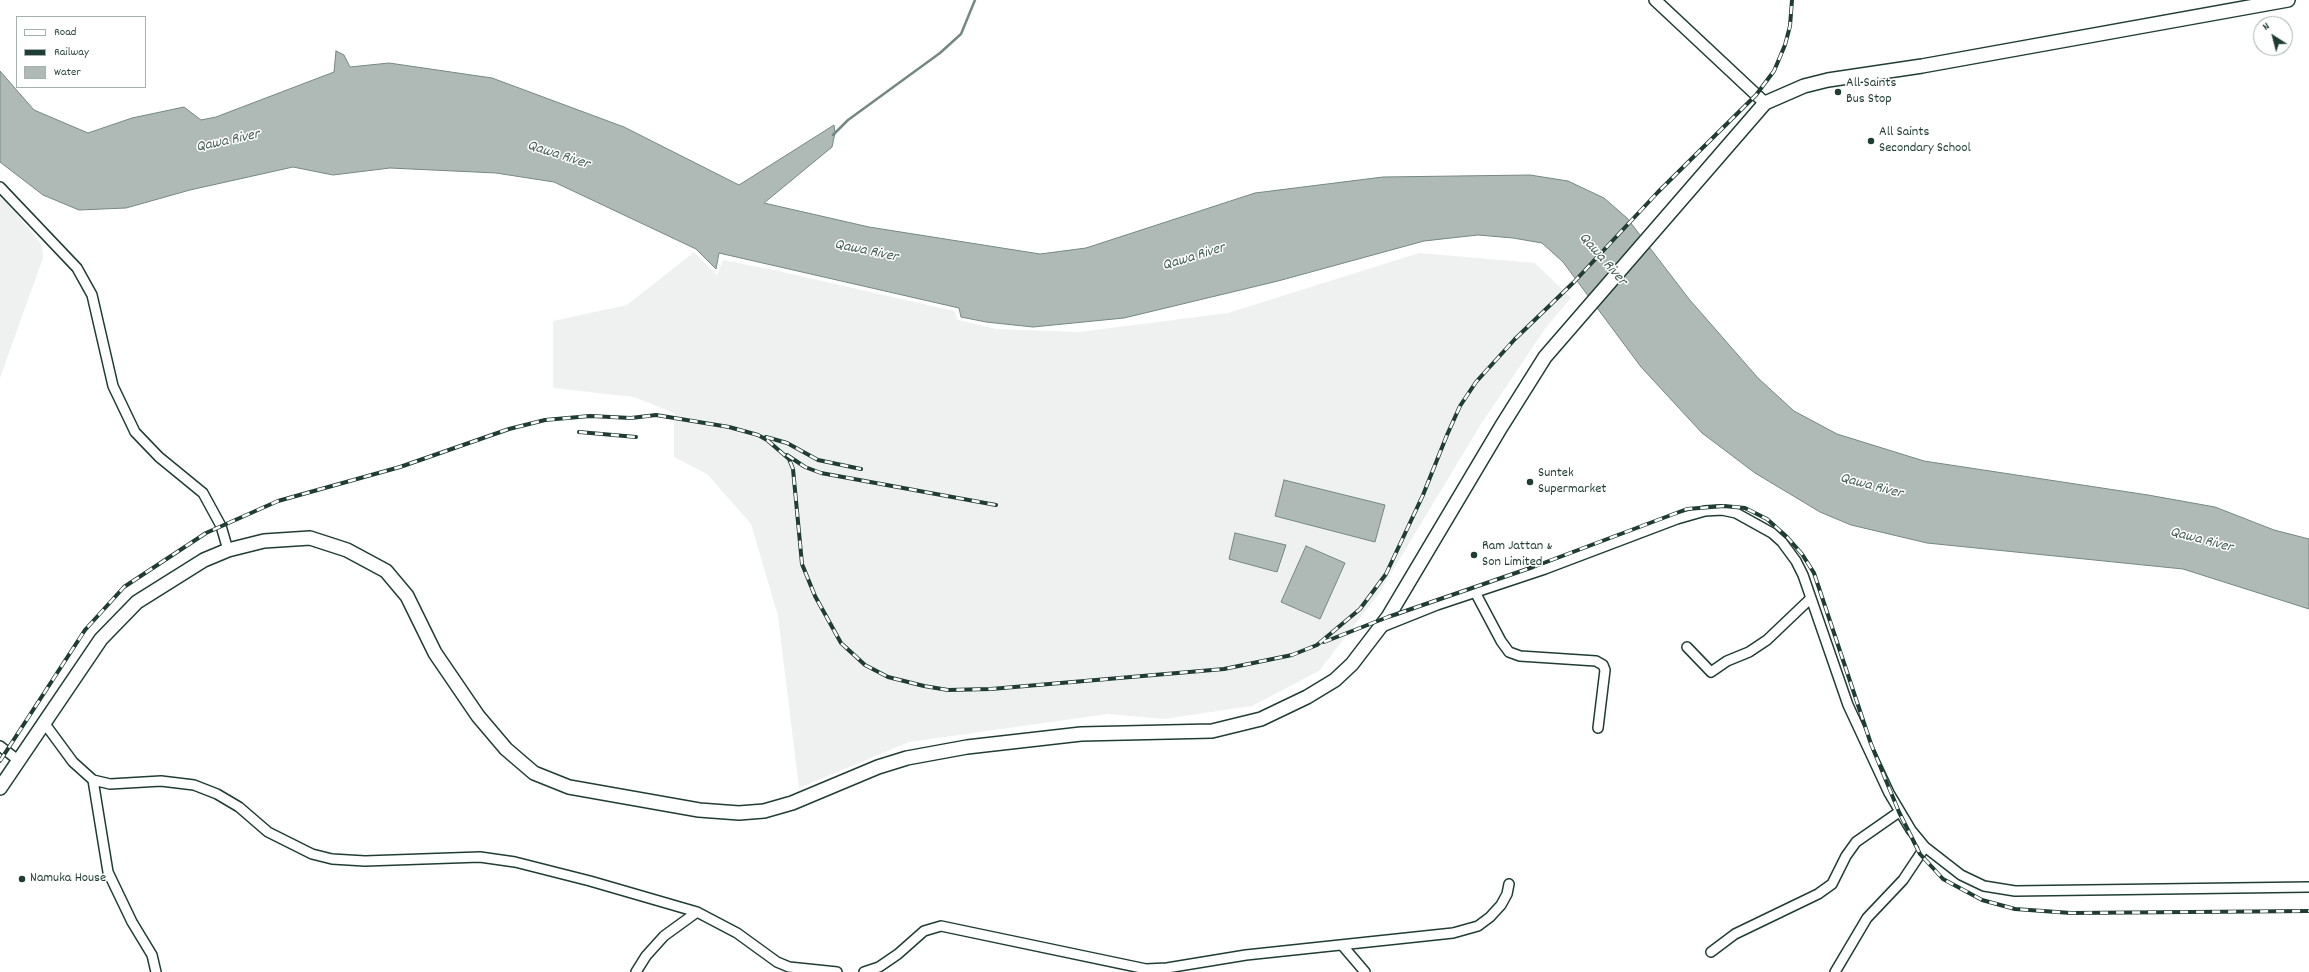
<!DOCTYPE html>
<html>
<head>
<meta charset="utf-8">
<style>
	body { margin:0 }
	#map { position:relative; width:2309px; height:972px; overflow:hidden; background:#fff; font-family:Dekko,sans-serif }
	canvas { display:block }
	.legend { position:absolute; left:16px; top:16px; width:130px; height:72px; box-sizing:border-box; background:#fff; border:1px solid #a5b1ae; margin:0; padding:5px 7px; list-style:none; font-size:12px; color:#1f3d34 }
	.legend li { display:flex; align-items:center; gap:8px; height:20px }
	.legend b { width:20px; border:1px solid #a5b1ae }
	.north { position:absolute; left:2253px; top:16px; width:40px; height:40px; box-sizing:border-box; background:#fff; border:1px solid #a5b1ae; border-radius:50%; rotate:324deg; font-size:11px; font-weight:700; line-height:16px; text-align:center; color:#1f3d34 }
	.north::after { content:''; display:block; margin:auto; width:14px; height:18px; background:#1f3d34; clip-path:polygon(50% 0,100% 100%,50% 72%,0 100%) }
</style>
</head>
<body>
<div id="map">
<canvas width="2309" height="972"></canvas>
<ul class="legend">
<li><b style="height:5px;background:#fff"></b>Road</li>
<li><b style="height:5px;background:#1f3d34"></b>Railway</li>
<li><b style="height:11px;background:#afbab7"></b>Water</li>
</ul>
<div class="north">N</div>
</div>
<script>
const g = document.querySelector('canvas').getContext('2d');
g.lineJoin = 'round';
function paint(path, color) {
  g.fillStyle = color;
  g.fill(path, 'evenodd');
}
function poly(rows) {
  const path = new Path2D();
  for (const r of rows) {
    path.moveTo(r[0], r[1]);
    for (let i = 2; i < r.length; i += 2) path.lineTo(r[i], r[i + 1]);
  }
  return path;
}
function stroke(path, color, width, dash) {
  g.strokeStyle = color;
  g.lineWidth = width;
  g.lineCap = dash ? 'butt' : 'round';
  g.setLineDash(dash || []);
  g.stroke(path);
}
function label(font, color, halo, rows, align = 'center') {
  g.font = font + ' Dekko,sans-serif';
  g.lineWidth = 3;
  g.setLineDash([]);
  g.textBaseline = 'middle';
  g.strokeStyle = halo;
  g.fillStyle = color;
  for (const [text, x, y, turn = 0] of rows) {
    g.save();
    g.translate(x, y);
    g.rotate((+turn || 0) * Math.PI / 180);
    g.textAlign = isNaN(turn) ? turn : align;
    if (halo) g.strokeText(text, 0, 0);
    g.fillText(text, 0, 0);
    g.restore();
  }
}
const built = poly([
	[0,194,42,245,43,258,0,378],
	[694,252,717,275,723,260,774,270,954,311,958,320,996,329,1079,332,1228,313,1419,253,1535,263,1571,298,1547,326,1481,424,1378,595,1319,671,1252,706,1164,719,1108,714,909,742,799,788,778,616,751,524,707,474,674,457,674,413,634,397,553,388,553,321,627,305]
]);
const water = poly([
	[336,51,344,55,350,67,389,63,492,78,624,127,739,185,834,125,835,133,832,147,764,203,869,227,1040,254,1086,248,1255,193,1383,177,1530,175,1568,181,1604,198,1627,218,1689,299,1758,378,1794,411,1837,434,1924,461,2148,495,2215,507,2274,530,2309,539,2309,609,2183,569,1927,543,1851,525,1820,512,1755,473,1702,433,1641,367,1563,262,1542,243,1513,238,1478,235,1424,241,1278,281,1124,318,1033,327,986,322,961,317,959,308,719,253,716,269,696,249,554,182,496,173,390,168,333,175,293,167,190,190,126,208,79,210,43,195,0,162,0,71,34,110,88,133,132,118,184,107,201,120,216,117,334,72,336,51],
	[1284,480,1385,505,1375,542,1275,516,1284,480],
	[1235,533,1286,545,1277,572,1229,559,1235,533],
	[1306,546,1345,563,1320,619,1281,602,1306,546]
]);
const stream = poly([
	[833,135,848,120,940,53,961,34,975,0]
]);
const minor = poly([
	[0,187,77,268,92,295,113,386,135,432,159,457,203,493,221,526,228,550],
	[1475,592,1501,641,1509,652,1520,656,1596,661,1603,665,1605,670,1598,728],
	[1382,627,1437,605,1545,569,1677,519,1705,511,1722,510,1736,513,1772,533,1782,542,1796,561,1803,575,1848,705,1889,793,1911,830,1925,847,1961,875,1984,886,2015,891,2309,887],
	[1687,647,1711,672,1727,661,1749,652,1767,640,1810,599],
	[45,724,73,762,93,780,110,784,161,781,194,785,217,794,239,807,268,832,312,854,332,859,365,861,480,857,515,862,590,881,697,912,737,933,777,962,789,967,837,972],
	[0,746,19,761],
	[93,780,108,872,132,922,152,955,156,972],
	[1342,945,1365,972],
	[1711,952,1735,934,1818,894,1832,884,1846,856,1856,842,1899,812],
	[636,972,646,956,664,936,697,912],
	[864,972,879,967,898,954,924,931,941,926,1146,969,1167,968,1246,955,1453,933,1478,926,1490,917,1501,905,1507,894,1509,884],
	[1835,972,1867,918,1903,880,1925,847]
]);
const tertiary = poly([
	[1655,0,1765,103]
]);
const secondary = poly([
	[0,788,101,639,137,602,204,560,228,550,264,541,310,538,347,550,386,571,407,596,435,653,478,716,506,749,534,773,569,787,699,810,739,813,764,811,792,803,878,767,907,758,967,747,1081,734,1212,731,1261,719,1307,697,1335,680,1352,664,1388,617,1501,427,1545,357,1765,103,1804,86,1828,80,1922,66,2288,0]
]);
const rail = poly([
	[579,432,636,437],
	[766,437,787,443,818,460,861,469],
	[787,455,805,467,821,473,996,505],
	[1324,642,1388,617,1533,567,1687,509,1724,506,1745,508,1767,519,1787,537,1802,554,1814,573,1871,744,1899,812,1920,854,1943,879,1982,900,2015,909,2071,913,2309,911],
	[0,761,85,630,124,587,206,533,278,501,400,467,509,429,545,420,590,416,631,418,656,415,729,427,758,435,767,440,789,459,793,469,802,564,815,596,841,643,865,665,888,677,924,686,948,690,991,689,1224,669,1292,655,1317,645,1360,609,1386,574,1423,495,1447,435,1460,406,1476,382,1515,339,1574,282,1658,192,1756,95,1774,71,1785,45,1790,26,1792,0]
]);
const markers = [
	[1838,92,4,"#1f3d34"],
	[1871,141,4,"#1f3d34"],
	[1530,482,4,"#1f3d34"],
	[1474,555,4,"#1f3d34"],
	[22,879,4,"#1f3d34"]
];
const poiNames = [
	["All Saints",1846,84],
	["Bus Stop",1846,100],
	["All Saints",1879,133],
	["Secondary School",1879,149],
	["Suntek",1538,474],
	["Supermarket",1538,490],
	["Ram Jattan &",1482,547],
	["Son Limited",1482,563],
	["Namuka House",30,879]
];
const waterNames = [
	["Qawa River",228,142,-12],
	["Qawa River",558,156,18],
	["Qawa River",866,252,12],
	["Qawa River",1194,258,-17],
	["Qawa River",1602,260,49],
	["Qawa River",1871,487,15],
	["Qawa River",2201,541,15]
];
paint(built, '#eef1f0');
paint(water, '#afbab7');
stroke(water, '#758883', 1);
stroke(stream, '#758883', 2.5);
stroke(minor, '#1f3d34', 12);
stroke(tertiary, '#1f3d34', 14);
stroke(secondary, '#1f3d34', 16);
stroke(minor, '#fff', 9);
stroke(tertiary, '#fff', 11);
stroke(secondary, '#fff', 13);
stroke(rail, '#1f3d34', 4);
stroke(rail, '#fff', 2.5, [8]);
for (const [x, y, r, color] of markers) {
  const dot = new Path2D();
  dot.arc(x, y, r, 0, 2 * Math.PI);
  g.fillStyle = color;
  g.fill(dot);
  stroke(dot, '#fff', 1.5);
}
label('14px', '#1f3d34', '#fff', poiNames, 'left');
label('italic 15px', '#4a625b', '#fff', waterNames);
</script>
</body>
</html>
